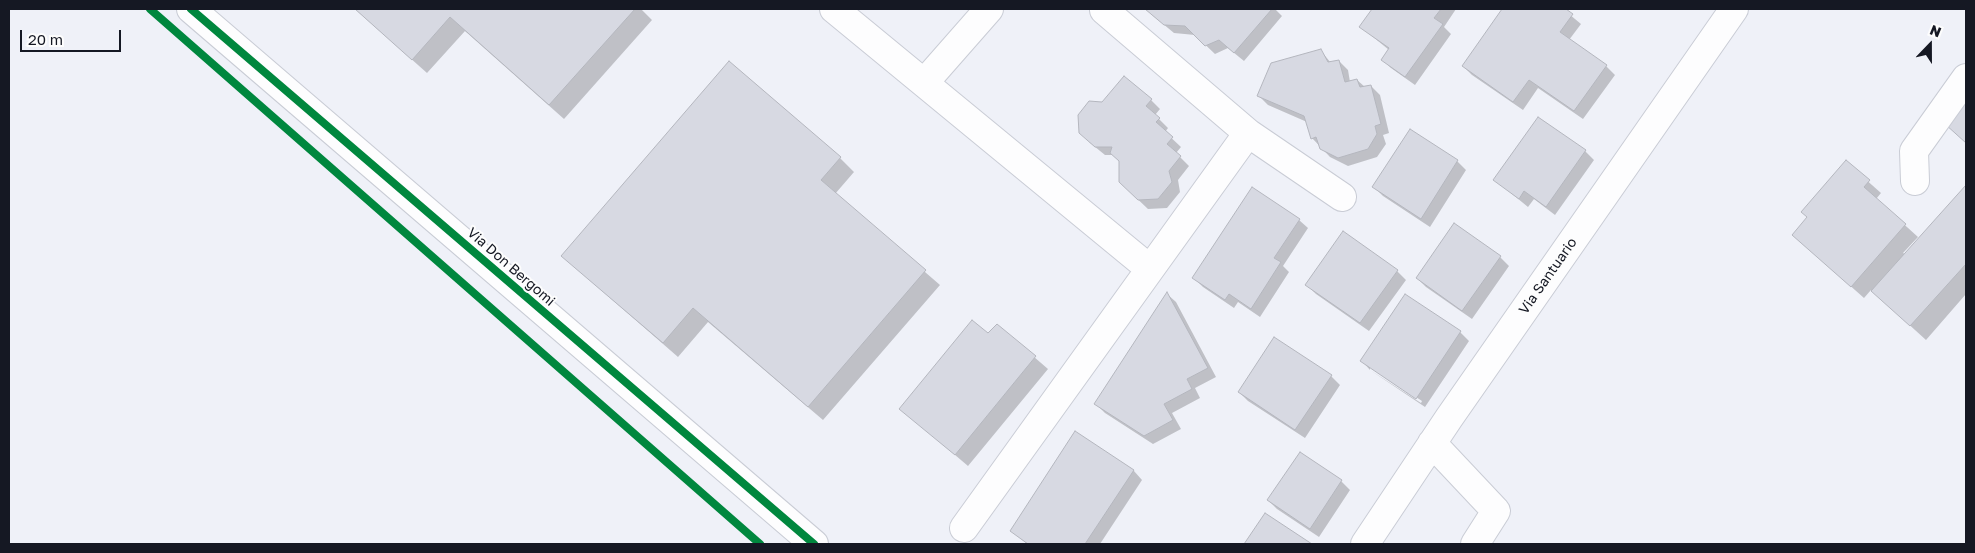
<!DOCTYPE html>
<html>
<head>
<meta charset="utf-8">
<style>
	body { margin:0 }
	#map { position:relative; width:1975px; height:553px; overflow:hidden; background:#eff1f8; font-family:"Golos Text",sans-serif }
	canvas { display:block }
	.frame { position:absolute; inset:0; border:10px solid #151823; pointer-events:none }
	.north { position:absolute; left:1905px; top:20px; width:50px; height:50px; -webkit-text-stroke:4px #fdfdfd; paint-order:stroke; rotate:22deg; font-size:14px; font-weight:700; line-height:20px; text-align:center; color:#151823 }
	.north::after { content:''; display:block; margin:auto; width:18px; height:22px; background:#151823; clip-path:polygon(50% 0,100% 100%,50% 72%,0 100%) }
	.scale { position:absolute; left:20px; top:30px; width:101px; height:22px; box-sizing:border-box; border:2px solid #151823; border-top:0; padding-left:6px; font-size:15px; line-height:18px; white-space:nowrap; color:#151823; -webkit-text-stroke:4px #fdfdfd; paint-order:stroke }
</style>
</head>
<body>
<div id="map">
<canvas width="1975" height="553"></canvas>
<div class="frame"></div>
<div class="north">N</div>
<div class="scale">20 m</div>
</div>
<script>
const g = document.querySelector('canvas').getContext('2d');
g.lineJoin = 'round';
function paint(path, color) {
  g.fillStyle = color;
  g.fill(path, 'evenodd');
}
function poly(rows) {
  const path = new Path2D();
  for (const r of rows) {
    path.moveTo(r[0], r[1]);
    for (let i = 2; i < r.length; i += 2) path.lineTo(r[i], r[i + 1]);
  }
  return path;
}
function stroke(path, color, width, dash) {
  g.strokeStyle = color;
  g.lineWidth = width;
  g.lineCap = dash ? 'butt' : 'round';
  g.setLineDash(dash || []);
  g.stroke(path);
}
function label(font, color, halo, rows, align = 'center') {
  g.font = font + ' "Golos Text",sans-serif';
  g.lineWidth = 4;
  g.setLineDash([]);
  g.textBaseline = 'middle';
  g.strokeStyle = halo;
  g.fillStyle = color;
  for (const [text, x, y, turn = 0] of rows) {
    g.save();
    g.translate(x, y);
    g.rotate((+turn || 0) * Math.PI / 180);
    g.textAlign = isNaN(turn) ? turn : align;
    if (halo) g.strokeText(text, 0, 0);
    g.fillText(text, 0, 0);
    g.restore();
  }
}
const shadow = poly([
	[355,9,641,9,652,20,564,119,465,31,427,73],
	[1145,9,1275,9,1282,16,1244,61,1228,48,1215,54,1195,35,1174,33],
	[1374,9,1456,9,1444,27,1451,34,1415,85,1391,68,1382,59,1389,50,1361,27],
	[1504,9,1563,9,1581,24,1569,40,1606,66,1615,75,1583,119,1538,88,1523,110,1472,75,1463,66],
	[1321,51,1331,63,1339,61,1348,70,1350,82,1357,80,1365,87,1371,86,1380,95,1389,133,1383,135,1386,144,1377,157,1348,166,1330,157,1312,138,1307,122,1268,105,1259,96],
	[1151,100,1160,109,1155,115,1168,128,1165,132,1181,147,1176,153,1189,166,1178,180,1180,192,1167,208,1148,209,1129,191,1120,162,1114,155,1105,155,1089,142],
	[1539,118,1585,151,1594,160,1555,215,1534,199,1528,207,1495,180],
	[1410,131,1457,161,1466,170,1430,227,1383,196,1374,187],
	[840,158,854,172,835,194,940,285,823,420,708,322,678,357,562,256],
	[1846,162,1881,193,1876,199,1918,237,1903,253,1905,254,1966,187,1966,294,1926,340,1871,290,1864,298,1793,235,1809,218],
	[1299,220,1308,228,1283,266,1289,272,1260,317,1238,302,1234,308,1203,287,1194,278],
	[1500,257,1509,266,1472,319,1426,287,1417,278],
	[1397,271,1406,280,1369,331,1316,294,1307,285],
	[1167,294,1176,302,1216,377,1195,388,1200,398,1172,413,1181,429,1153,444,1105,413,1096,404],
	[1405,296,1460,332,1469,341,1425,407,1370,370,1362,361],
	[1370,367,1422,401,1421,403,1370,370],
	[997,325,1048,369,968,466,901,409,988,335],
	[1331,376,1340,385,1305,438,1248,401,1239,392],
	[1076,433,1134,471,1142,480,1100,544,1027,544,1012,531],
	[1300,454,1341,481,1350,490,1319,537,1277,509,1268,500],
	[1265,515,1310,544,1245,544]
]);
const building = poly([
	[355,9,635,9,549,105,450,17,412,60,355,9],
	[1145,9,1272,9,1234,53,1219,40,1205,46,1185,26,1164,25,1145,9],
	[1372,9,1441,9,1434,18,1443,24,1405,77,1381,60,1389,48,1359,27,1372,9],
	[1502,9,1566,9,1573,14,1560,32,1607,65,1574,111,1529,80,1513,102,1462,66,1502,9],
	[1321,49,1328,62,1339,60,1345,82,1357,79,1360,87,1371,85,1381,124,1375,126,1377,134,1368,149,1338,158,1320,149,1316,137,1311,139,1304,116,1257,96,1271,63,1321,49],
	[729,61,841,157,821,180,926,270,808,407,693,308,663,343,561,256,729,61],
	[1124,76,1152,99,1146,106,1160,118,1156,122,1173,137,1167,144,1181,156,1169,171,1172,182,1158,199,1138,200,1119,182,1119,161,1110,153,1112,147,1095,147,1079,133,1078,115,1089,101,1102,102,1124,76],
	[1966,100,1966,143,1945,124,1966,100],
	[1538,117,1586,150,1546,207,1524,191,1519,199,1493,180,1538,117],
	[1410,129,1458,160,1421,219,1372,187,1410,129],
	[1846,160,1870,180,1864,187,1906,224,1851,287,1792,235,1807,217,1801,212,1846,160],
	[1966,185,1966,264,1910,326,1871,291,1966,185],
	[1252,187,1300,219,1274,258,1281,262,1251,309,1229,294,1225,300,1192,278,1252,187],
	[1454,223,1501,256,1462,311,1416,278,1454,223],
	[1343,231,1398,270,1360,323,1305,285,1343,231],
	[1167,292,1208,368,1187,379,1192,389,1164,404,1173,420,1144,436,1094,404,1167,292],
	[1405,294,1461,331,1416,399,1360,361,1405,294],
	[972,320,988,333,997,324,1036,356,955,455,899,409,972,320],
	[1274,337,1332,375,1295,430,1238,392,1274,337],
	[1075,431,1134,470,1085,544,1028,544,1010,531,1075,431],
	[1300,452,1342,480,1310,529,1267,500,1300,452],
	[1265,513,1312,544,1244,544,1265,513]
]);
const minor = poly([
	[191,9,814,544],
	[834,9,1150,269],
	[924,83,989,9],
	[1248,133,1342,197],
	[1915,181,1914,151,1966,78],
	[1432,443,1496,511,1475,544],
	[964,528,1248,133,1104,10],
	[1365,544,1449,418,1734,9]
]);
const cycleway = poly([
	[150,9,760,544],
	[191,9,814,544]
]);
const streetNames = [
	["Via Don Bergomi",511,267,41],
	["Via Santuario",1548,276,-55]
];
paint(shadow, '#0003');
paint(building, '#d7d9e2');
stroke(building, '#b4b6be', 1);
stroke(minor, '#c9ccd5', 30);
stroke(minor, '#fdfdfe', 28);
stroke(cycleway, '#00873e', 8);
label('14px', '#151823', '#fdfdfd', streetNames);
</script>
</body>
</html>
